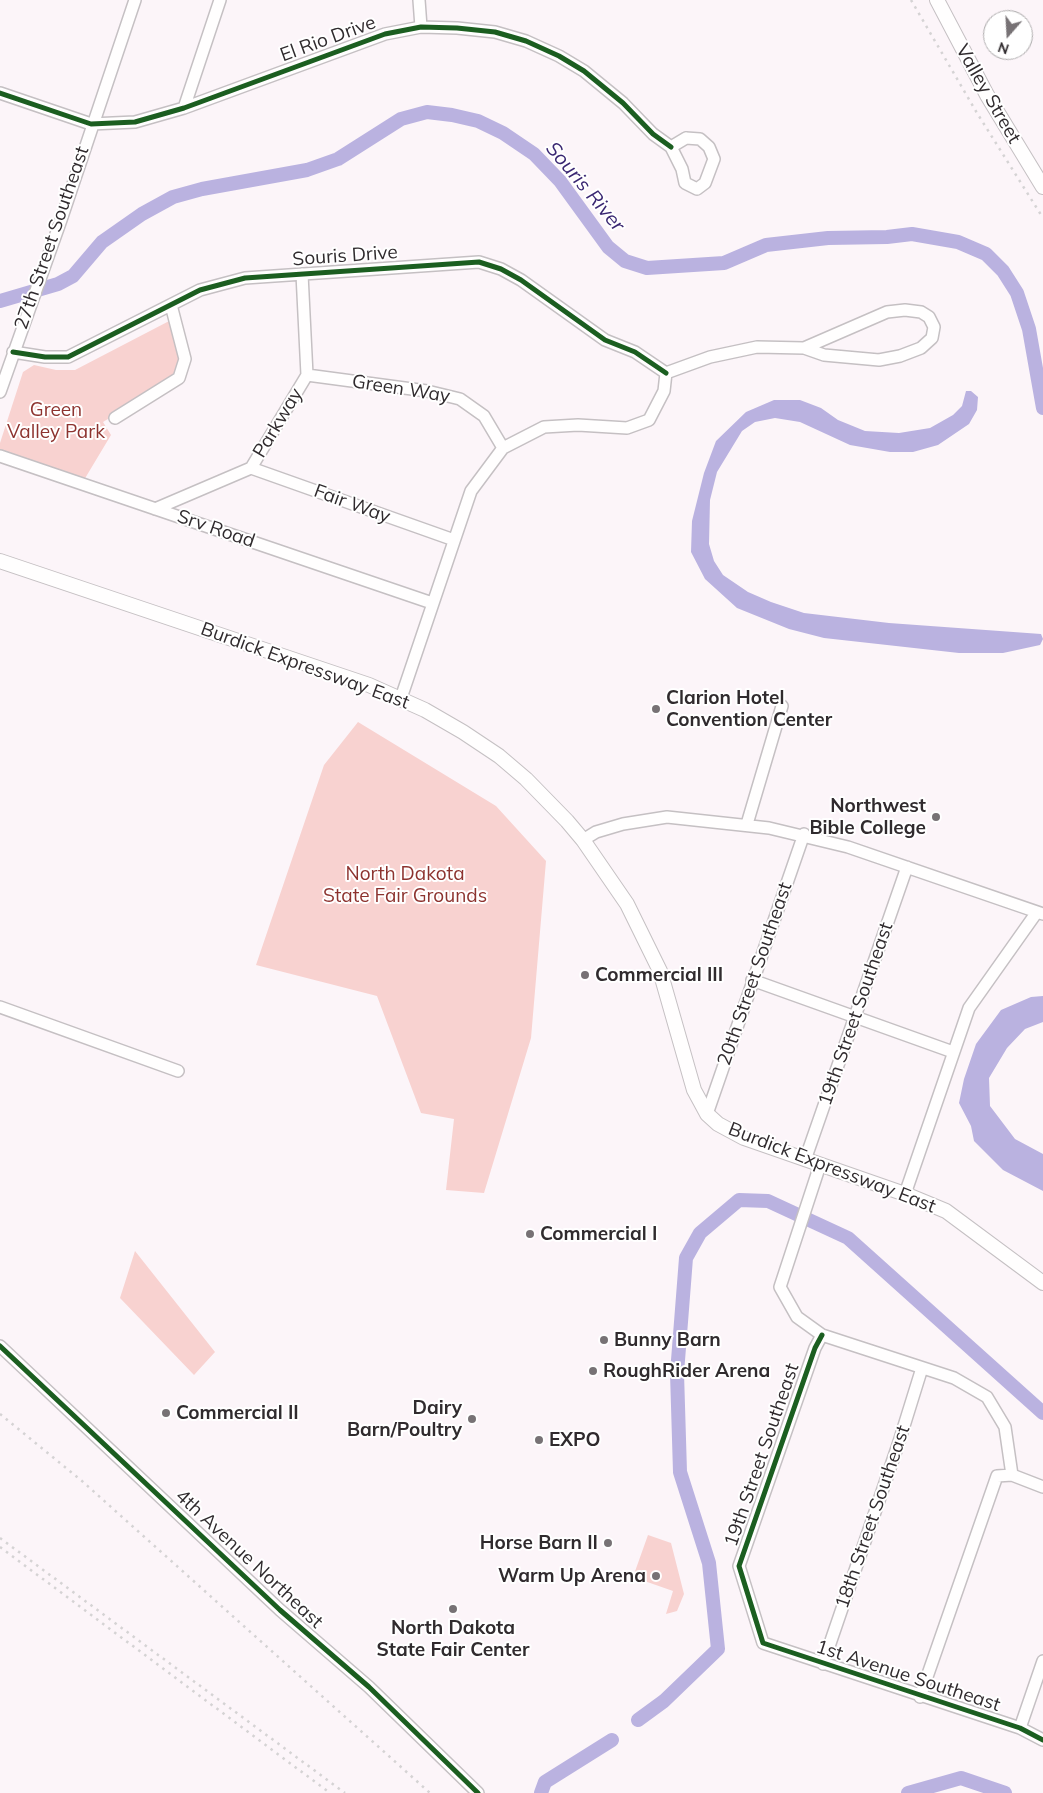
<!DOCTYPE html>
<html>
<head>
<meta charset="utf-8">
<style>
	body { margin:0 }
	#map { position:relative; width:1043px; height:1793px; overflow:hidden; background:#fcf5f9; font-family:Mulish,sans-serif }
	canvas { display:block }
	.north { position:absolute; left:983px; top:10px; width:50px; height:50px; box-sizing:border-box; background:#fff; border:1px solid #acaaab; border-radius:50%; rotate:199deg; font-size:14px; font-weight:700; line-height:20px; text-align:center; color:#302b2e }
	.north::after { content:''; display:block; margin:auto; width:18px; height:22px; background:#777275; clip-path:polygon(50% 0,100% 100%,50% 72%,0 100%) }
</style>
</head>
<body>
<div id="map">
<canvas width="1043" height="1793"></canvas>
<div class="north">N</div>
</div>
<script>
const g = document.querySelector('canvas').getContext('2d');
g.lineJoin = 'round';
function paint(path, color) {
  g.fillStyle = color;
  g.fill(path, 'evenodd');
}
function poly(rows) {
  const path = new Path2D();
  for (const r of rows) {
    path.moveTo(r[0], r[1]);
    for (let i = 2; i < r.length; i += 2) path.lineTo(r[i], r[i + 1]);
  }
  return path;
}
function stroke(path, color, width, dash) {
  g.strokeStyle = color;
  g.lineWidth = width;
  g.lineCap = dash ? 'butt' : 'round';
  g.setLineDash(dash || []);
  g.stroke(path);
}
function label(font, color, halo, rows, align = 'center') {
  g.font = font + ' Mulish,sans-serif';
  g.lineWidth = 4;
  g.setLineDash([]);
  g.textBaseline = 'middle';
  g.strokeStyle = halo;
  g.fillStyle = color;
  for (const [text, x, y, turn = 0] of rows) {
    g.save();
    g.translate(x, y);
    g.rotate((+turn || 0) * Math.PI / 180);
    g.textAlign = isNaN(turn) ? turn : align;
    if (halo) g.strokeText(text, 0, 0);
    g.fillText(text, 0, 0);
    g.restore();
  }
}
const green = poly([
	[173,319,184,358,177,377,103,422,111,435,84,480,0,453,0,443,23,372,34,365,56,370,75,370],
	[358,722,496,806,546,861,531,1038,484,1193,446,1190,454,1119,421,1113,377,996,256,965,324,765],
	[135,1251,215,1352,194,1375,120,1298],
	[648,1535,671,1543,684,1594,677,1611,666,1614,673,1591,633,1577]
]);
const water = poly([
	[966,391,971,391,978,397,977,410,969,424,938,445,913,452,890,452,850,445,800,422,775,418,755,422,742,431,717,472,710,500,709,544,714,561,723,575,748,592,771,602,804,613,889,623,1041,634,1043,639,1040,645,1003,653,959,653,824,638,789,629,737,608,705,579,691,552,692,521,704,473,716,441,746,412,774,400,800,400,821,408,838,420,865,431,899,433,930,428,953,415,962,406],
	[1043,996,1043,1022,1025,1029,1007,1048,989,1078,990,1106,1015,1139,1043,1154,1043,1191,1003,1170,974,1141,971,1126,959,1103,964,1079,976,1044,1001,1010,1031,997]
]);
const river = poly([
	[0,301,58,284,73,276,102,242,142,214,173,197,202,189,307,170,338,159,401,119,427,112,452,115,478,121,503,133,534,154,560,181,608,247,625,261,647,268,724,263,766,245,828,238,887,237,912,234,958,242,986,254,1003,271,1017,293,1029,329,1043,408],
	[638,1720,664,1701,718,1649,709,1563,680,1472,677,1373,686,1258,700,1233,739,1200,768,1201,848,1238,1043,1413],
	[541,1793,545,1782,612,1740],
	[908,1793,961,1778,1005,1793]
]);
const minor = poly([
	[419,0,421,27],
	[0,93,91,124,135,122,184,108,385,34,421,27,457,28,495,32,526,41,559,56,584,71,623,103,653,134,671,147],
	[184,108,220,0],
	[686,138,700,139,709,147,714,159,705,183,697,189,685,183,682,169,671,147,686,138],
	[13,352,45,357,68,357,200,290,245,278,479,262,501,269,521,280,605,340,635,352,666,373],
	[666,373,710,357,757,347,804,348,887,312,905,310,921,312,929,317,934,327,932,338,921,348,900,356,879,360,824,355,804,348],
	[307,375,427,391,460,399,484,416,503,448],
	[0,392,61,220,135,0],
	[115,418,179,378,185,359,171,305],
	[0,456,432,603],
	[251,468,454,540],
	[155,509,251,468,307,375,302,274],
	[401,698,471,491,503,448,544,427,578,425,627,428,649,420,664,391,666,373],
	[747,824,782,706],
	[583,840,596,832,623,824,667,817,769,828,848,847,1043,914],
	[752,980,953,1052],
	[0,1007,178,1071],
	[707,1114,804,834],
	[805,1160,907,867],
	[820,1165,780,1287,797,1317,822,1335,954,1378,987,1397,1005,1427,1012,1475],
	[905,1194,969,1008,1037,912],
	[822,1335,815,1348,739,1566,763,1643,1020,1728,1043,1740],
	[0,1346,280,1610,369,1687,478,1793],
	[823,1664,899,1442,922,1368],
	[920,1697,997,1476,1012,1475,1043,1487],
	[1020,1728,1043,1661]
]);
const major = poly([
	[937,0,987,95,1043,187],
	[0,561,369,685,425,710,463,732,499,756,526,779,567,821,583,840,627,904,660,971,694,1090,707,1114,718,1124,744,1138,905,1194,946,1211,1043,1283]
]);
const rail = poly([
	[911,0,977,113,1043,218],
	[0,1414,82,1481,430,1793],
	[0,1538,345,1793],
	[0,1547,330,1793]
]);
const cycleway = poly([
	[0,93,91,124,135,122,184,108,385,34,421,27,457,28,495,32,526,41,559,56,584,71,623,103,653,134,671,147],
	[13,352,45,357,68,357,200,290,245,278,479,262,501,269,521,280,605,340,635,352,666,373],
	[822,1335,815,1348,739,1566,763,1643,1020,1728,1043,1740],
	[0,1346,280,1610,369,1687,478,1793]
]);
const markers = [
	[656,709,5,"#777275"],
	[936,817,5,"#777275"],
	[585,975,5,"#777275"],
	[530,1234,5,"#777275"],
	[604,1340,5,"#777275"],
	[593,1371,5,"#777275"],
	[166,1413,5,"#777275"],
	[472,1419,5,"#777275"],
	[539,1440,5,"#777275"],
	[608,1543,5,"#777275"],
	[656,1576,5,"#777275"],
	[453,1609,5,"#777275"]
];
const streetNames = [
	["El Rio Drive",328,39,-20],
	["Valley Street",988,94,60],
	["27th Street Southeast",52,238,-71],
	["Souris Drive",345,256,-4],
	["Green Way",401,389,9],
	["Parkway",278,423,-59],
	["Fair Way",352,504,20],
	["Srv Road",216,529,19],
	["Burdick Expressway East",305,666,20],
	["20th Street Southeast",755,974,-71],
	["19th Street Southeast",856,1014,-71],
	["Burdick Expressway East",832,1168,21],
	["19th Street Southeast",762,1455,-71],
	["18th Street Southeast",873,1517,-71],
	["4th Avenue Northeast",249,1559,43],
	["1st Avenue Southeast",908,1676,18]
];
const parkNames = [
	["Green",56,410],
	["Valley Park",56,432],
	["North Dakota",405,874],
	["State Fair Grounds",405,896]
];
const poiNames = [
	["Clarion Hotel",666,698],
	["Convention Center",666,720],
	["Northwest",926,806,"right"],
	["Bible College",926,828,"right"],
	["Commercial III",595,975],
	["Commercial I",540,1234],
	["Bunny Barn",614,1340],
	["RoughRider Arena",603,1371],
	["Dairy",462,1408,"right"],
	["Barn/Poultry",462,1430,"right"],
	["Commercial II",176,1413],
	["EXPO",549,1440],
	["Horse Barn II",598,1543,"right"],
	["Warm Up Arena",646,1576,"right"],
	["North Dakota",453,1628,"center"],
	["State Fair Center",453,1650,"center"]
];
const waterNames = [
	["Souris River",585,187,50]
];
paint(green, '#f8d2d0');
paint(water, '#bab2e0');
stroke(river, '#bab2e0', 14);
stroke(minor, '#c5c0c3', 14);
stroke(major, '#c5c0c3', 16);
stroke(minor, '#fffefe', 11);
stroke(major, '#fffefe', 14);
stroke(rail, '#d5d3d4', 2.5, [2.5, 5]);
stroke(cycleway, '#1b5e20', 5);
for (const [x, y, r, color] of markers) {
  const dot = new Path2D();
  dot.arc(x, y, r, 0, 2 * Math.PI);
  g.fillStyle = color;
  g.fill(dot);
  stroke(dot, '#fff', 2);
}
label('19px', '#302b2e', '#fff', streetNames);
label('19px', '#8d332f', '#fff', parkNames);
label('bold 19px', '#302b2e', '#fff', poiNames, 'left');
label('italic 20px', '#3a2772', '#fff', waterNames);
</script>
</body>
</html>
